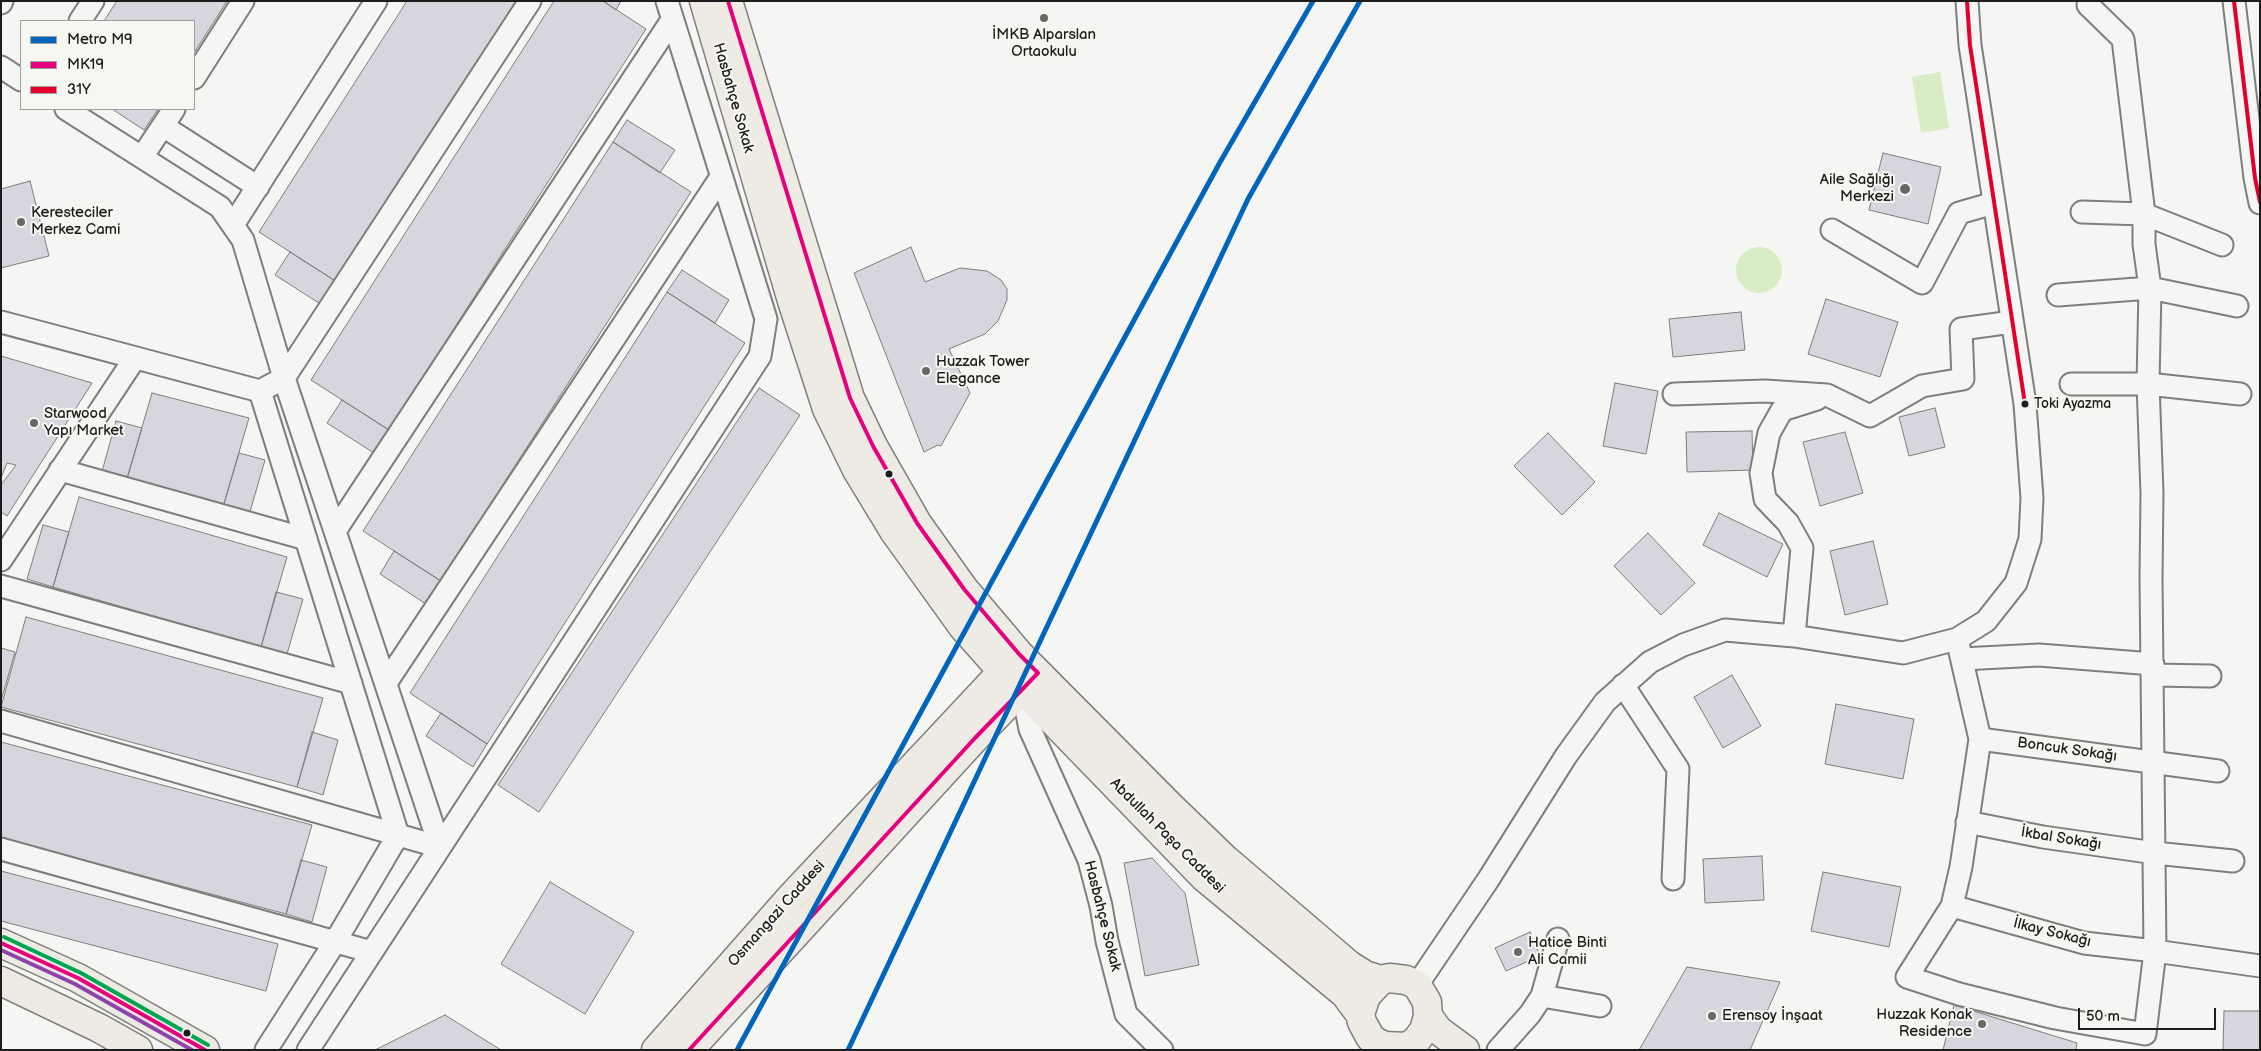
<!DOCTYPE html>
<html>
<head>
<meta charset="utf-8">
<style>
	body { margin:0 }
	#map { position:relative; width:2261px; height:1051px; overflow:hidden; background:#f5f5f3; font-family:"Balsamiq Sans",sans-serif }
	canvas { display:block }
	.frame { position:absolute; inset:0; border:2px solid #1c1c1c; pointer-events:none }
	.legend { position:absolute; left:20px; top:20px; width:175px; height:90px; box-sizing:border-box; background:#f6f6f2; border:1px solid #9f9f9c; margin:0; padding:6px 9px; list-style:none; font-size:15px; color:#1c1c1c }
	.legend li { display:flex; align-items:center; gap:10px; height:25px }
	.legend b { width:25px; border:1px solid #9f9f9c }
	.scale { position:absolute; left:2078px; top:1008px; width:138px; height:22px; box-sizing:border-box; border:2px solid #1c1c1c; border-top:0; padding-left:6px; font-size:15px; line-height:18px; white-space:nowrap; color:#1c1c1c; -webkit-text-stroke:4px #f6f6f2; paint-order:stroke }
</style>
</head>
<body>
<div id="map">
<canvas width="2261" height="1051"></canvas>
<div class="frame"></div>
<ul class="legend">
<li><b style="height:6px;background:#0065bd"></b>Metro M9</li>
<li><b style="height:6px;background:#e5007d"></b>MK19</li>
<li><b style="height:6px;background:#e4002b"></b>31Y</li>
</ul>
<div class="scale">50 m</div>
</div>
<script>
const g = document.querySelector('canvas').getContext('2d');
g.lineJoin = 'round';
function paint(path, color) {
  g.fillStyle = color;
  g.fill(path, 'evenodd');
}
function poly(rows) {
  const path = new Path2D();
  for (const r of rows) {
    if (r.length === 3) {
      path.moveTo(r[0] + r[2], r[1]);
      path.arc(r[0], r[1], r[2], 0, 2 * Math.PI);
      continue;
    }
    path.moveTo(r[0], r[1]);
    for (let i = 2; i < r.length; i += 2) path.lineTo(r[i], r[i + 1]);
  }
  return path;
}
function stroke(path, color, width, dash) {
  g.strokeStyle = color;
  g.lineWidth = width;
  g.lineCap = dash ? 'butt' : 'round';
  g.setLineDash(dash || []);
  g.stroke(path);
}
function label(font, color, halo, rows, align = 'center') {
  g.font = font + ' "Balsamiq Sans",sans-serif';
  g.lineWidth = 4;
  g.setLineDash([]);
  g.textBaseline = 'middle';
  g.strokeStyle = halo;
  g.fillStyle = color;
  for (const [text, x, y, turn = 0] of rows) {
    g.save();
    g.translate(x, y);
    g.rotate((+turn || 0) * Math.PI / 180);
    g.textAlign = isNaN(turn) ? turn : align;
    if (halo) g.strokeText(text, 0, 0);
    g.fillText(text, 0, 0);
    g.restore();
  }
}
const green = poly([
	[1940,72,1949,128,1921,133,1912,77],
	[1759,270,23]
]);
const building = poly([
	[117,1,227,1,194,53,194,21,104,21,117,1],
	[407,1,517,1,337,282,259,232,407,1],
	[554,1,603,1,646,29,389,430,311,380,554,1],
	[603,1,621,1,616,10,603,1],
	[112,109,158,109,144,130,112,109],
	[627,120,675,150,660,173,613,142,627,120],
	[613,142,691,192,441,581,363,531,613,142],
	[1883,153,1941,167,1928,224,1869,210,1883,153],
	[30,181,49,256,1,268,1,189,30,181],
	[911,247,925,282,960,268,987,271,1001,280,1007,289,1007,300,998,321,985,334,949,349,970,393,941,446,938,445,924,452,854,273,911,247],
	[290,252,337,282,322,305,275,275,290,252],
	[682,270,729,300,715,323,667,292,682,270],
	[667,292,745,343,487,744,410,693,667,292],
	[1826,299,1898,322,1880,377,1808,354,1826,299],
	[1741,312,1745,350,1673,357,1669,319,1741,312],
	[1,356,92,383,7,516,1,512,1,485,16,465,7,463,1,478,1,356],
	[1615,383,1658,391,1646,454,1603,446,1615,383],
	[759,388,800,415,539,812,498,785,759,388],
	[152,393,249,418,223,507,126,482,152,393],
	[342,400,389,430,374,453,327,423,342,400],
	[1935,408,1945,447,1909,456,1899,417,1935,408],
	[116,421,142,428,126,482,101,475,116,421],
	[1752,431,1753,470,1687,472,1686,432,1752,431],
	[1845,432,1863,493,1820,506,1803,442,1845,432],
	[1548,433,1595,482,1562,515,1514,466,1548,433],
	[239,453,265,460,249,515,223,507,239,453],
	[79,497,287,557,261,647,53,587,79,497],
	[1719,513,1783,544,1767,577,1703,545,1719,513],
	[43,525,69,532,53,587,27,579,43,525],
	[1648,533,1695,583,1661,615,1614,566,1648,533],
	[1873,541,1888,604,1845,615,1830,551,1873,541],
	[394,551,441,581,426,604,380,574,394,551],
	[276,592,303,599,287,654,261,647,276,592],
	[26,617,323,698,297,787,1,707,26,617],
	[1,648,15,652,1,701,1,648],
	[1732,675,1761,726,1723,748,1694,697,1732,675],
	[1836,704,1914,719,1903,779,1825,764,1836,704],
	[441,713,487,744,473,767,426,736,441,713],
	[312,732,338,740,323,795,297,787,312,732],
	[1,742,312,825,286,914,1,838,1,742],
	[1762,856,1764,900,1705,903,1703,859,1762,856],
	[1152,858,1185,893,1199,965,1145,976,1124,863,1152,858],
	[301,860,327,867,312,922,286,914,301,860],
	[1,871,278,944,266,991,1,921,1,871],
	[1823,872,1901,887,1889,947,1811,931,1823,872],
	[550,882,634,932,585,1014,501,964,550,882],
	[1530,932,1540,956,1506,971,1495,948,1530,932],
	[1687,967,1780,982,1750,1050,1639,1050,1687,967],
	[1954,1005,2077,1043,2076,1050,1943,1050,1954,1005],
	[2224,1011,2260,1011,2260,1050,2223,1050,2224,1011],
	[445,1015,501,1050,375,1050,445,1015]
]);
const minor = poly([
	[2234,1,2255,178,2260,203],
	[1,3,2,1],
	[80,21,93,1],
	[1,67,21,80],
	[194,78,243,1],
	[66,109,220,207,243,240,284,378,440,847],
	[163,126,258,187],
	[142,157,174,109],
	[2082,212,2144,214,2222,245],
	[233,225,376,1],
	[1832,230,1922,283,1959,213,1994,203],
	[2058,295,2150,288,2237,306],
	[1,322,260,391,284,378,530,1],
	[2071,384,2148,384,2240,394],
	[260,391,398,835,335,942,266,1050],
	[1674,394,1765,391,1827,395,1870,416,1922,386,1963,379,1961,329,2012,322],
	[60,470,306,539],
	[335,531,672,20],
	[1,560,135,358],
	[1,586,351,683],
	[1794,636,1802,548,1788,523,1765,499,1761,473,1769,433,1782,410,1817,399],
	[1957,639,1980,739,1961,867,1952,906,1907,977,1959,994,2055,1018,2145,1034,2155,951,2151,578,2152,493,2148,384,2150,288,2144,244,2144,214,2123,39,2088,5],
	[1962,659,2039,655,2153,664],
	[2153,675,2210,676],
	[386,683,721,177],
	[1623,685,1678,769,1673,879],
	[1022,689,1030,729,1089,860,1101,906,1107,941,1126,1014,1162,1050],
	[1,721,440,847],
	[1980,739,2218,771],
	[1967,822,2043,837,2155,853,2233,861],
	[1,849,372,952],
	[1952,906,2084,943,2155,951,2260,966],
	[1417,985,1488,880,1566,756,1605,702,1650,662,1683,645,1725,630,1794,636,1903,653,1957,639,1986,621,2016,583,2030,539,2032,498,2025,404,1970,45,1967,1],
	[1542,996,1600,1006],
	[308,1050,760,356,766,319,667,1],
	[1498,1050,1530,1014,1542,996,1558,939]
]);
const major = poly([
	[704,1,792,301,827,409,857,470,894,531,963,627,1002,671,1022,689,1204,877,1345,994,1360,1014],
	[728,1,850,398,873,446,917,523,964,589,1019,654,1171,807,1225,859,1349,965,1365,975,1381,980],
	[1,943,78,978,205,1050],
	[1390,978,1406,980,1417,985,1427,1002,1428,1016,1424,1030,1416,1041,1407,1047,1385,1046,1376,1042,1370,1037,1362,1022,1360,1014,1366,996,1381,980,1390,978],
	[1,981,99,1028,138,1050],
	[1428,1016,1438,1030,1465,1050],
	[656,1050,792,896,1015,658],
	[689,1050,975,738,1034,677]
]);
const bus1 = poly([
	[1,943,78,978,205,1050],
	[689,1050,975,738,1038,673,1019,654,964,589,917,523,873,446,850,398,728,1]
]);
const bus2 = poly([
	[1967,1,1970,45,2025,404],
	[2234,1,2255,178,2260,202]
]);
const bus3 = poly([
	[1,950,75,984,192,1050]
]);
const bus4 = poly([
	[4,937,81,973,208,1045]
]);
const metro1 = poly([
	[737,1050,1219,164,1313,1],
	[848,1050,1248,199,1360,1]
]);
const markers = [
	[1044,18,5,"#686867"],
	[1905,189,6,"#686867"],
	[21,222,5,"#686867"],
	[926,371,5,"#686867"],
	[2025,404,4.5,"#1c1c1c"],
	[34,423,5,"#686867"],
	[889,474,4.5,"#1c1c1c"],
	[1518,952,5,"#686867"],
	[1712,1016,5,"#686867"],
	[1982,1024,5,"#686867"],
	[187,1033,4.5,"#1c1c1c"]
];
const busNames = [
	["Toki Ayazma",2034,404]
];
const poiNames = [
	["İMKB Alparslan",1044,35,"center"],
	["Ortaokulu",1044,52,"center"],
	["Aile Sağlığı",1894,180,"right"],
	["Merkezi",1894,197,"right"],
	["Keresteciler",31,213],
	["Merkez Cami",31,230],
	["Huzzak Tower",936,362],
	["Elegance",936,379],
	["Starwood",44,414],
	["Yapı Market",44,431],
	["Hatice Binti",1528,943],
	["Ali Camii",1528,960],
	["Huzzak Konak",1972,1015,"right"],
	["Residence",1972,1032,"right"],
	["Erensoy İnşaat",1722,1016]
];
const streetNames = [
	["Hasbahçe Sokak",733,98,74],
	["Boncuk Sokağı",2067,750,8],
	["Abdullah Paşa Caddesi",1167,836,45],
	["İkbal Sokağı",2061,839,9],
	["Osmangazi Caddesi",777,914,-48],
	["Hasbahçe Sokak",1102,916,76],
	["İlkay Sokağı",2052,933,14]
];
paint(green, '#d8edc5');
paint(building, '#d7d6de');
stroke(building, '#7e7e7d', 1);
stroke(minor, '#7e7e7d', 25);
stroke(major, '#7e7e7d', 31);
stroke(minor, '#f5f5f3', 21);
stroke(major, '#eeebe4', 28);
stroke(bus1, '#e5007d', 4);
stroke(bus2, '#e4002b', 4);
stroke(bus3, '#8e44ad', 4);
stroke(bus4, '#00a651', 4);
stroke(metro1, '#0065bd', 5);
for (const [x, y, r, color] of markers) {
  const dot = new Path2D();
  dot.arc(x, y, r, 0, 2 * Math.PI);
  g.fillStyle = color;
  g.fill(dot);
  stroke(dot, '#f6f6f2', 2);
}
label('14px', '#1c1c1c', '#f6f6f2', busNames, 'left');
label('15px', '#1c1c1c', '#f6f6f2', poiNames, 'left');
label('15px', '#1c1c1c', '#f6f6f2', streetNames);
</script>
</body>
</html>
